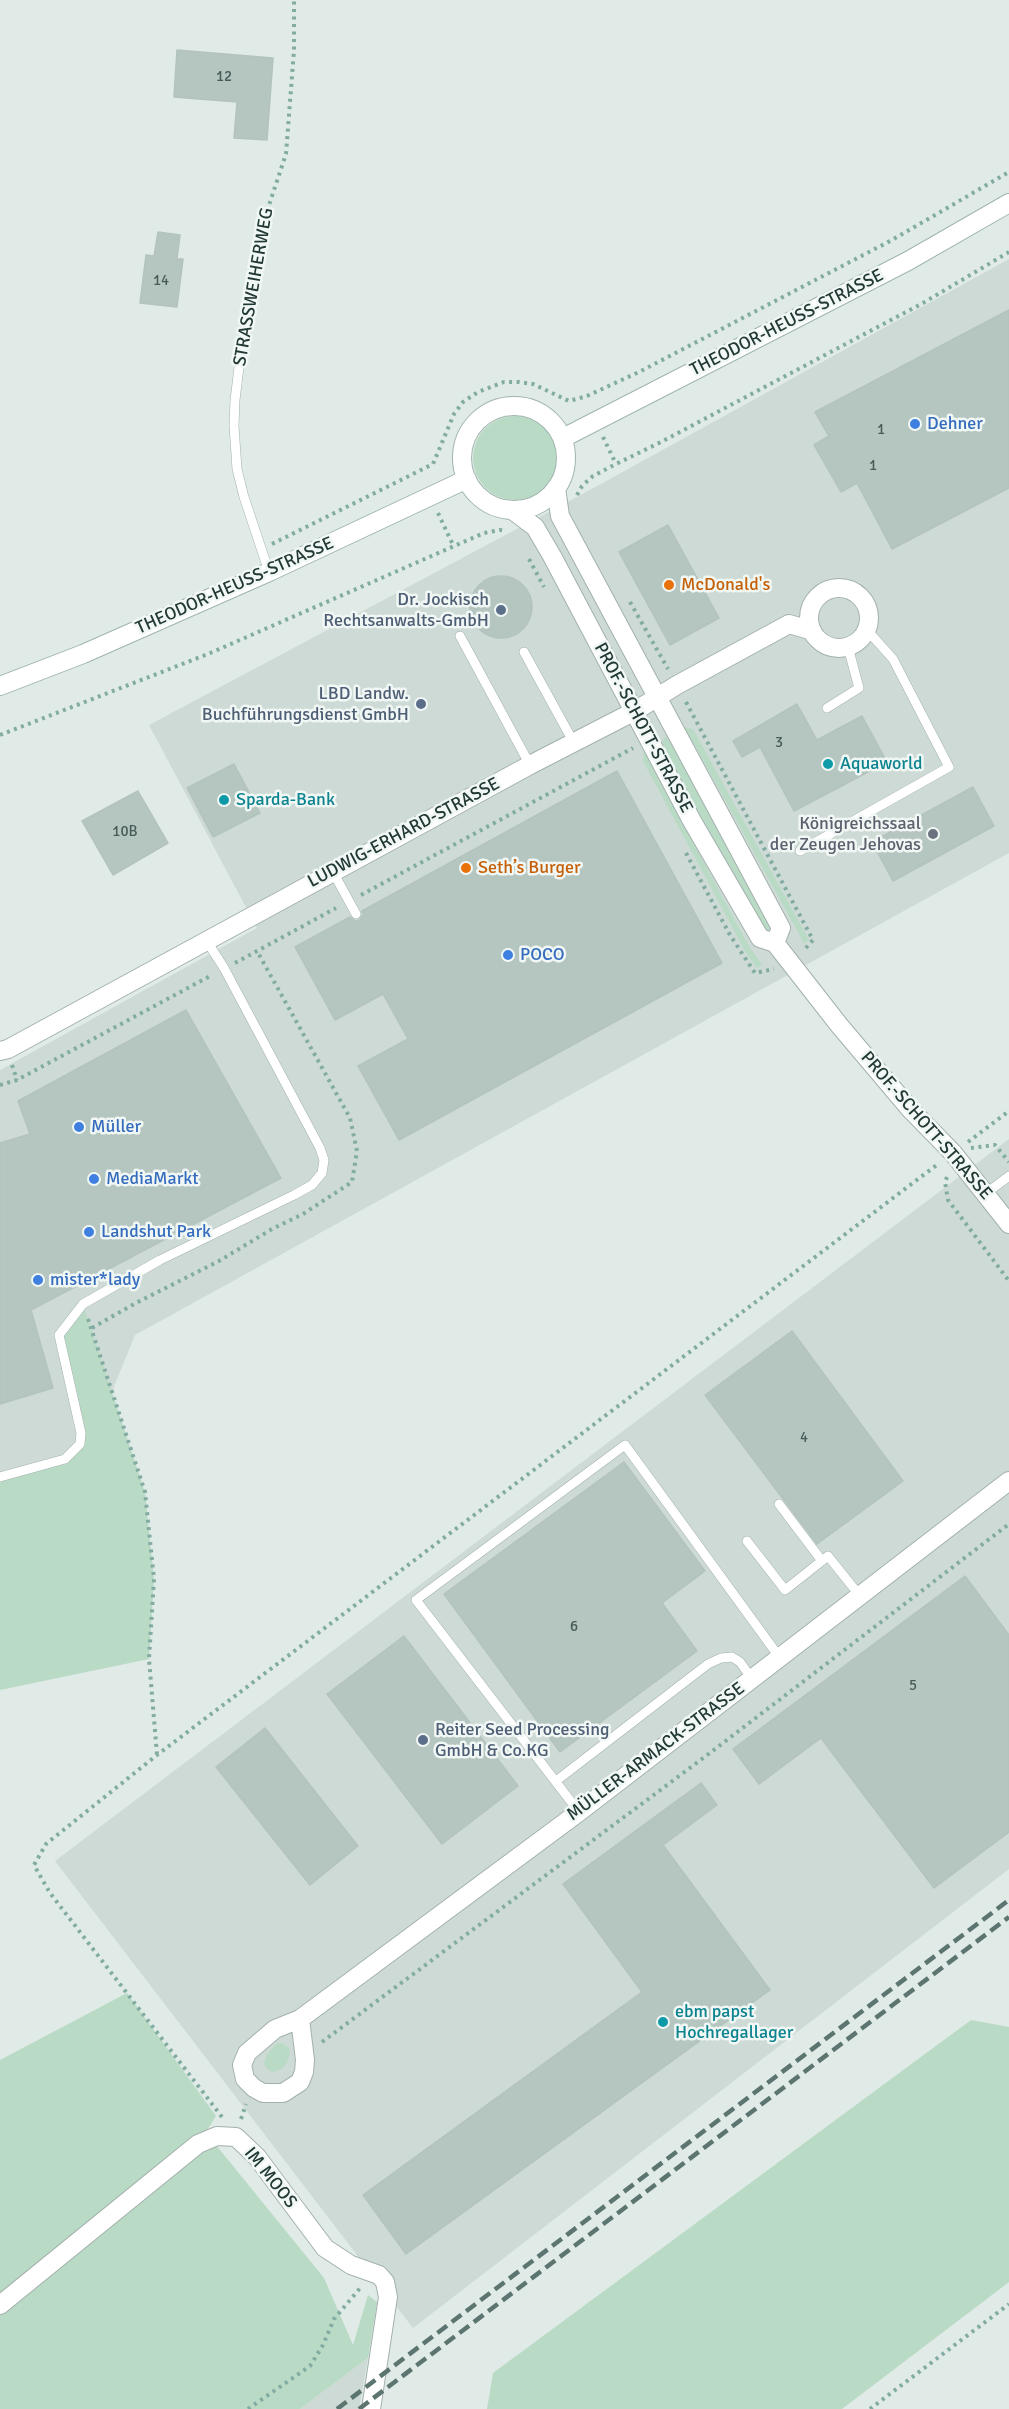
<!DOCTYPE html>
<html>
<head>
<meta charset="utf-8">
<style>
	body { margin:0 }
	canvas { display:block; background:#e0eae6 }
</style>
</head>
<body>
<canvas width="1009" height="2409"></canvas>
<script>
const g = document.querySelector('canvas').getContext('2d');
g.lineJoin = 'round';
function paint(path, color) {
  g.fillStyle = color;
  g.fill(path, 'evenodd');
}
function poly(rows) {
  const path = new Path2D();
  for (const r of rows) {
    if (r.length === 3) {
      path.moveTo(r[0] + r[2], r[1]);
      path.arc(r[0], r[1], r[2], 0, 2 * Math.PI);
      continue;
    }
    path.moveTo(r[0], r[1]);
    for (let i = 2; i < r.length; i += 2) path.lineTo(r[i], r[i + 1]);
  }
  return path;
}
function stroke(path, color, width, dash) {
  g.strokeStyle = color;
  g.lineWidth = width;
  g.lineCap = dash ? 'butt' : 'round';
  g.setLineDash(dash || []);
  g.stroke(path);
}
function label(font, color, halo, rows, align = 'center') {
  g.font = font + ' Signika,sans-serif';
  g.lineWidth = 5;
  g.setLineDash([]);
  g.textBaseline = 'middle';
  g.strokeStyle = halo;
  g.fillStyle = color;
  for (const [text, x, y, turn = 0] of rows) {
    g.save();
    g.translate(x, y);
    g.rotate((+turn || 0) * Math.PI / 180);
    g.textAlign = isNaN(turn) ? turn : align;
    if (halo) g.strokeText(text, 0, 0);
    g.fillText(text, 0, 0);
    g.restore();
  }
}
const built = poly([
	[1009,259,1009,853,135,1335,77,1477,0,1499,0,1070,257,928,149,725,590,490],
	[1009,1139,1009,1869,413,2328,55,1861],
	[368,2358,359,2409,300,2409]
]);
const green = poly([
	[515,458,42],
	[684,727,693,729,809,940,804,943,694,744,687,741,683,734],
	[665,737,671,741,773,927,771,933,764,931,668,756,662,742],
	[644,748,654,758,652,767,750,948,762,965,757,968,745,951,643,761],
	[83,1304,145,1492,154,1579,149,1659,0,1690,0,1477,54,1461,80,1444,59,1335],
	[127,1993,216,2116,206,2132,203,2129,324,2278,353,2345,368,2295,377,2302,368,2358,300,2409,0,2409,0,2060],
	[971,2020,1009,2027,1009,2282,842,2409,487,2409,493,2373],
	[282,2043,289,2048,290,2054,287,2063,280,2070,272,2072,267,2069,264,2064,266,2056,276,2044]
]);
const building = poly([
	[177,50,273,58,267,140,234,138,237,102,174,97,177,50],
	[158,232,180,235,177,259,183,259,177,307,140,303,146,255,154,256,158,232],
	[1009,310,1009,488,892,549,857,483,841,492,814,445,829,436,815,412,1009,310],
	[668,525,719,618,670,645,619,552,668,525],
	[501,607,31],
	[797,704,817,740,862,716,887,762,794,811,760,747,742,757,733,741,797,704],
	[234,764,260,813,213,837,187,788,234,764],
	[617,771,722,963,399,1140,358,1066,408,1039,383,994,335,1020,295,947,350,917,355,921,360,920,363,915,362,911,617,771],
	[973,787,994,826,893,881,872,842,973,787],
	[138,791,168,843,113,875,82,821,138,791],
	[186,1010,281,1178,31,1310,53,1388,0,1404,0,1143,30,1134,18,1101,186,1010],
	[792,1331,903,1481,817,1544,705,1395,792,1331],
	[624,1462,705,1571,662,1603,697,1651,560,1752,444,1594,624,1462],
	[965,1576,1009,1635,1009,1832,934,1888,821,1738,759,1784,733,1749,965,1576],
	[404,1636,518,1786,442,1844,327,1694,404,1636],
	[265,1728,358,1846,310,1885,216,1767,265,1728],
	[701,1783,717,1805,663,1845,770,1990,406,2254,363,2195,642,1992,563,1884,701,1783]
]);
const path = poly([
	[267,211,286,154,294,50,294,0],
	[603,437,616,464],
	[577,495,582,486,593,476,616,464,661,442,923,303,1009,252],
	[438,513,454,547],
	[272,544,433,464,454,414,463,402,478,392,504,382,519,382,533,384,569,401,587,396,641,371,892,240,1009,172],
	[529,559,544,587],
	[630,602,668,669],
	[686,702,813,940,804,950],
	[0,735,208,654,484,533,500,530,506,531],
	[686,853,730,935,755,973,774,969],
	[361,895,633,748],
	[235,963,336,908],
	[12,1065,17,1080],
	[0,1085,17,1080,212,975],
	[968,1142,1009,1111],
	[971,1148,995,1145,1009,1162],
	[947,1177,945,1182,948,1200,1009,1281],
	[88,1319,145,1492,154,1579,149,1659,157,1755],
	[92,1328,134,1304,219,1261,272,1229,303,1214,352,1182,357,1151,350,1118,257,951],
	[322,2042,706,1756,1009,1524],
	[222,2117,50,1893,34,1865,46,1844,157,1755,938,1164],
	[241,2119,246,2104],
	[248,2409,310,2366,323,2345,334,2319,361,2287],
	[870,2409,1009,2304]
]);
const lane = poly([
	[263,223,241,351,235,400,234,426,237,469,244,497,269,572],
	[460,636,530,765],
	[524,652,574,743],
	[827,708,859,688,848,647],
	[800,851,949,767,893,659,867,630],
	[333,872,356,914],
	[985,1194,1009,1176],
	[0,1477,65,1459,80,1444,81,1433,59,1335,83,1304,160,1260,294,1195,312,1185,322,1173,324,1160,320,1148,224,968,206,940],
	[779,1504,822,1561],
	[747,1541,785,1590,828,1556,860,1596],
	[556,1781,708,1664,721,1658,732,1657,740,1662,752,1679],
	[579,1812,416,1600,625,1445,780,1658]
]);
const street = poly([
	[556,488,560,516,781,928,775,943],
	[512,510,535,527,552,556,692,821,760,938,775,943,839,1025,910,1109,953,1153,1009,1224],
	[839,618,30],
	[0,1051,8,1049,530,765,635,711,677,685,789,624,810,630],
	[300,2019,305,2060,304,2072,300,2082,283,2093,263,2093,254,2088,245,2079,242,2065,247,2053,275,2029,300,2019,579,1812,1009,1481],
	[0,2305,198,2144,217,2136,236,2137,257,2157,325,2248,351,2265,379,2275,385,2282,388,2297,371,2409]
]);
const secondary = poly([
	[514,458,52],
	[563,438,908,261,1009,203],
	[0,686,83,654,269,572,467,479]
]);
const rail = poly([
	[337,2409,1009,1900],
	[359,2409,1009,1917]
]);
const markers = [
	[915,424,6,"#3f7fe0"],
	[669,585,6,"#e8710a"],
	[501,610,6,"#5c6f8a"],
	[421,704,6,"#5c6f8a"],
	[828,764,6,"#0f9aa8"],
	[224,800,6,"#0f9aa8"],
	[933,834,6,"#6b7280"],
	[466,868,6,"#e8710a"],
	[508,955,6,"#3f7fe0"],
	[79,1127,6,"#3f7fe0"],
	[94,1179,6,"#3f7fe0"],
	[89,1232,6,"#3f7fe0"],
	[38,1280,6,"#3f7fe0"],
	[423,1740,6,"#5c6f8a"],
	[663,2022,6,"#0f9aa8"]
];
const numberNames = [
	["12",224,77],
	["14",161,281],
	["1",881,430],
	["1",873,466],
	["3",779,743],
	["10B",125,832],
	["4",804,1438],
	["6",574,1627],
	["5",913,1686]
];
const streetNames = [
	["STRASSWEIHERWEG",254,287,-80],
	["THEODOR-HEUSS-STRASSE",787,323,-27],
	["THEODOR-HEUSS-STRASSE",235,586,-24],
	["PROF.-SCHOTT-STRASSE",643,728,62],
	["LUDWIG-ERHARD-STRASSE",404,833,-28],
	["PROF.-SCHOTT-STRASSE",926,1126,49],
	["MÜLLER-ARMACK-STRASSE",656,1752,-37],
	["IM MOOS",270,2178,51]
];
const shopNames = [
	["Dehner",927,424],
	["POCO",520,955],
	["Müller",91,1127],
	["MediaMarkt",106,1179],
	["Landshut Park",101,1232],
	["mister*lady",50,1280]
];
const foodNames = [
	["McDonald's",681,585],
	["Seth’s Burger",478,868]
];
const serviceNames = [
	["Dr. Jockisch",489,600],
	["Rechtsanwalts-GmbH",489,621],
	["LBD Landw.",409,694],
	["Buchführungsdienst GmbH",409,715],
	["Reiter Seed Processing",435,1730,"left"],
	["GmbH & Co.KG",435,1751,"left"]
];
const cultureNames = [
	["Aquaworld",840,764],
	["Sparda-Bank",236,800],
	["ebm papst",675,2012],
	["Hochregallager",675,2033]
];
const worshipNames = [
	["Königreichssaal",921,824],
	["der Zeugen Jehovas",921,845]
];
paint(built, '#cedad5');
paint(green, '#b9dac5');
paint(building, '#b5c5bf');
stroke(building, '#b3c3be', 1.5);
stroke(lane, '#a3b1ad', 10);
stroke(street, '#a3b1ad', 20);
stroke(secondary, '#a0b5af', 20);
stroke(path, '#82aca2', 4, [3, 4.5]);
stroke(lane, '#fff', 9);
stroke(street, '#fff', 18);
stroke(secondary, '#fff', 18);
stroke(rail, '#5c7570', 4.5, [12, 6]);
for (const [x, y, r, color] of markers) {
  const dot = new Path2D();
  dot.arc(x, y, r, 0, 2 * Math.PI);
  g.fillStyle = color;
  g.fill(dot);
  stroke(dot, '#f0f7f4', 2);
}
label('15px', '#475c58', null, numberNames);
label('18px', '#223935', '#f0f7f4', streetNames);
label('18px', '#366cbe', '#f0f7f4', shopNames, 'left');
label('18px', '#c56008', '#f0f7f4', foodNames, 'left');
label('18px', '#4e5e75', '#f0f7f4', serviceNames, 'right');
label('18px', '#0d838f', '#f0f7f4', cultureNames, 'left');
label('18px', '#5b616d', '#f0f7f4', worshipNames, 'right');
</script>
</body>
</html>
